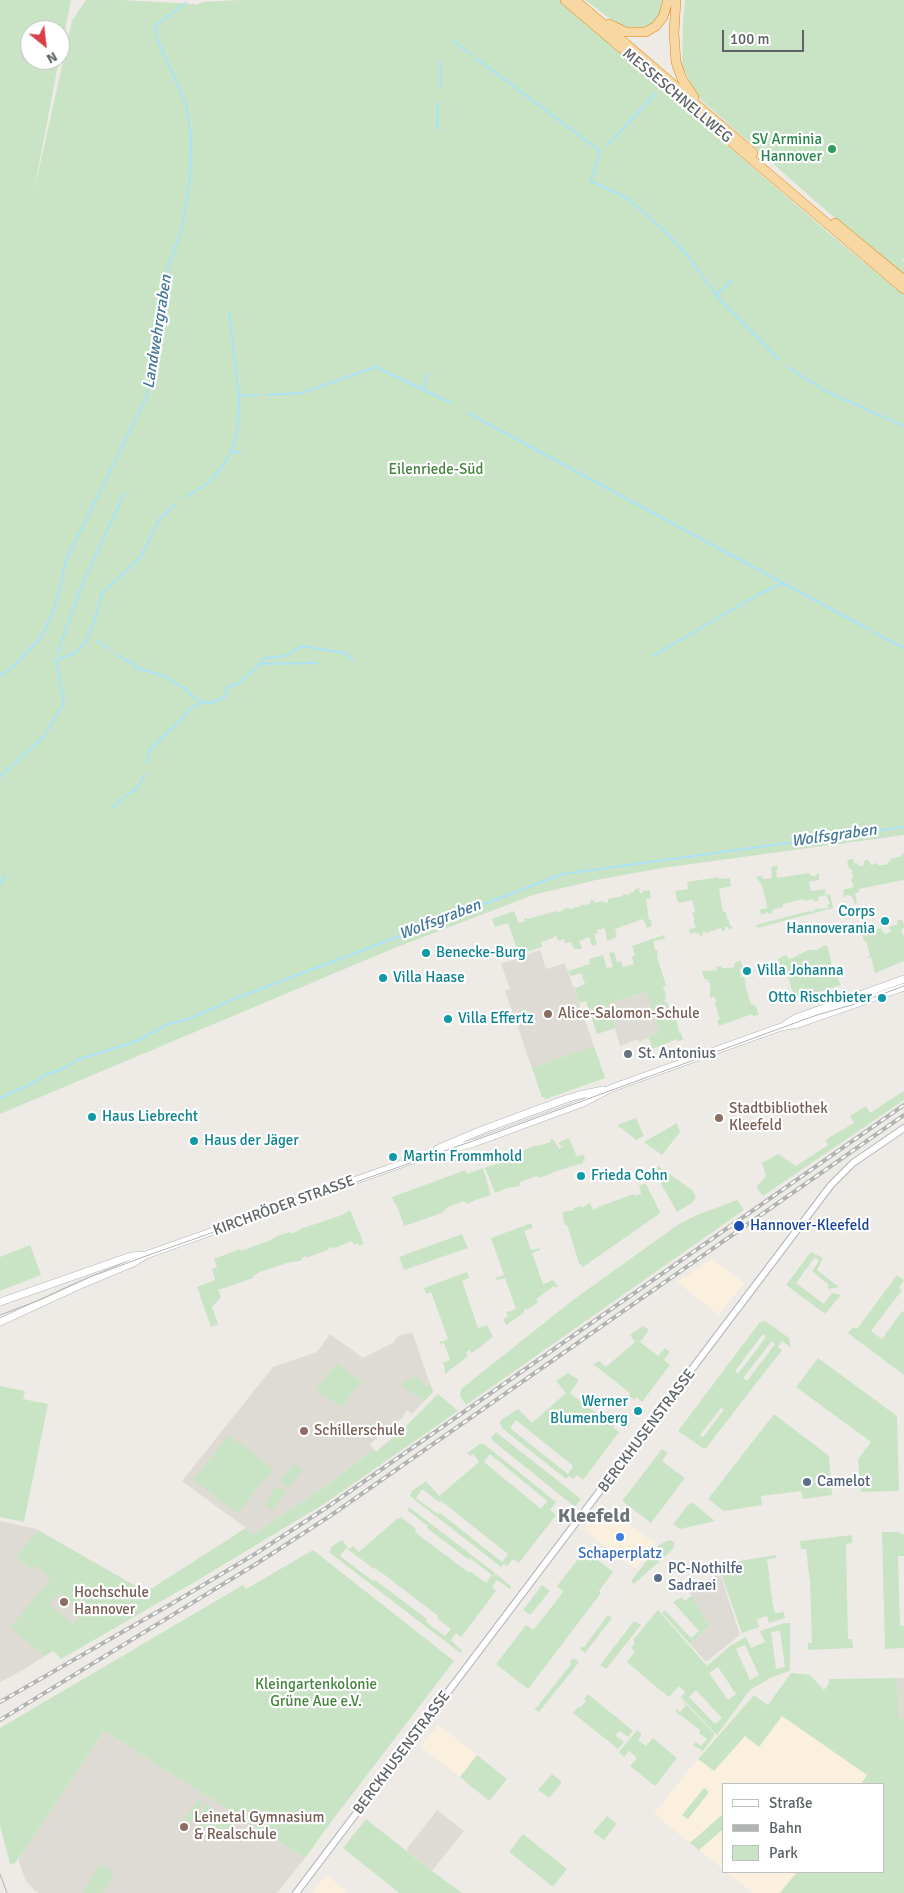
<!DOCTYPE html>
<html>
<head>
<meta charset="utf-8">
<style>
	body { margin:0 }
	#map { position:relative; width:904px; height:1893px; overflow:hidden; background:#eeebe6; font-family:Signika,sans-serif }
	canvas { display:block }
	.legend { position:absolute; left:722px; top:1783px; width:162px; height:90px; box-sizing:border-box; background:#fff; border:1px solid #bec0c1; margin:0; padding:6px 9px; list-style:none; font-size:15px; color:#5d6265 }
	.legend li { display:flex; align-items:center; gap:10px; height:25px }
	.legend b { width:25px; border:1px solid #bec0c1 }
	.north { position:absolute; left:20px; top:20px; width:50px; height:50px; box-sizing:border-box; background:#fff; border:1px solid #bec0c1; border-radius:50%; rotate:151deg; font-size:14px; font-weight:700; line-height:20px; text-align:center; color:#5d6265 }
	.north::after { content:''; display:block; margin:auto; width:18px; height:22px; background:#dc3e49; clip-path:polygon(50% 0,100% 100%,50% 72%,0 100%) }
	.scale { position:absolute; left:722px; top:30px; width:82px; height:22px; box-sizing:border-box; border:2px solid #5d6265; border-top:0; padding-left:6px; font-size:15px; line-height:18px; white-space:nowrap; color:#5d6265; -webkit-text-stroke:4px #fff; paint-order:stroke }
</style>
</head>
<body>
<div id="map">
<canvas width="904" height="1893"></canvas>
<ul class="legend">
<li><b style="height:6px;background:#fff"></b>Straße</li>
<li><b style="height:6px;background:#b2b3b3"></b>Bahn</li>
<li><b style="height:14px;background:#c9e4c4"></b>Park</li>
</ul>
<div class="north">N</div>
<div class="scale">100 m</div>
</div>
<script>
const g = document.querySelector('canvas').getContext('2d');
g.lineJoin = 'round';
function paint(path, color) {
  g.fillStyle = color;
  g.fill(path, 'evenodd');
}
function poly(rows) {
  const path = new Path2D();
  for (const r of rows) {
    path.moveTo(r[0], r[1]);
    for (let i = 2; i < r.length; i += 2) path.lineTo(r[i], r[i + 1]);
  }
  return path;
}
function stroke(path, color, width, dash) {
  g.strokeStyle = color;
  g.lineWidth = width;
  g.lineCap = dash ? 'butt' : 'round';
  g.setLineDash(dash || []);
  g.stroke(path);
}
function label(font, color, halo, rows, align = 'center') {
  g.font = font + ' Signika,sans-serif';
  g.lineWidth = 4.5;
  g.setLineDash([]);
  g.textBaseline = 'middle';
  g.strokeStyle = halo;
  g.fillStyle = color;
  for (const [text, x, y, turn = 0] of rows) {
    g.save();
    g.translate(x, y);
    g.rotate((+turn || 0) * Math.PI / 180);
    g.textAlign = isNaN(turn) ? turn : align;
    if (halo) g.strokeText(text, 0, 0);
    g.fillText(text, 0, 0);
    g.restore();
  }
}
const commercial = poly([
	[712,1259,744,1283,719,1315,677,1282],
	[601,1504,650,1540,655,1540,654,1546,636,1569,584,1530,589,1520],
	[754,1695,868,1775,861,1784,723,1784,723,1869,654,1814,702,1753],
	[438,1724,477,1755,460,1777,421,1747],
	[726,1872,797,1872,780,1893,753,1893],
	[326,1875,347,1891,345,1893,312,1893]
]);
const education = poly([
	[540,950,546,969,565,963,594,1046,532,1068,505,991,510,989,501,964],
	[647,992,660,1032,648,1036,649,1038,639,1042,638,1039,620,1046,608,1004],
	[412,1332,433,1392,412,1414,407,1410,402,1418,370,1444,374,1449,324,1487,254,1534,182,1481,273,1367,317,1352,330,1334,363,1358,393,1343,398,1336],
	[0,1521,36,1529,146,1592,111,1613,23,1670,0,1682],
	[717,1575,721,1576,740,1635,707,1661,705,1661,690,1644,709,1626,689,1591],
	[897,1678,904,1678,904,1719,899,1719],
	[104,1731,305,1858,277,1893,39,1893,34,1890,26,1881,19,1863,19,1858],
	[437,1810,464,1831,432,1871,406,1850]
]);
const green = poly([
	[0,0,71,0,60,55,60,30,30,30,30,60,59,60,33,196,72,21,86,0,121,0,194,4,195,5,204,2,240,0,559,0,831,235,904,295,904,835,662,868,596,880,533,895,392,949,0,1114],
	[585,0,663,0,663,11,653,25,644,29,621,27],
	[685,0,904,0,904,259,902,261,904,262,904,276,814,200,698,97,682,66,683,20],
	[904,853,904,880,859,889,859,892,855,893,857,903,855,904,852,896,846,895,844,898,843,890,854,887,851,879,853,878,852,869,849,869,847,860,853,859,855,864,858,863,859,866,863,866,865,860,868,860,871,865,877,863,878,865,884,865,888,864,888,862,891,861,891,859,902,856,902,854],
	[777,866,778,869,776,870,777,878,809,873,810,875,815,877,816,874,819,874,819,880,809,882,811,891,825,889,826,895,830,894,833,908,757,928,756,925,809,911,813,912,815,909,828,908,827,905,830,904,826,895,818,897,819,900,814,902,813,899,804,901,803,899,783,904,783,907,772,910,773,913,769,914,768,912,761,915,760,910,767,908,766,900,762,886,756,877,762,876,763,879,772,878,771,867],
	[719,877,719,879,730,878,731,886,719,889,723,912,726,912,727,919,729,919,729,924,733,928,729,929,728,927,725,927,725,930,722,931,721,928,712,931,710,930,709,933,702,932,703,935,700,936,699,933,696,934,695,932,690,935,689,929,696,928,693,921,695,920,692,913,695,912,692,900,678,903,675,891,688,889,687,882],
	[639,888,640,893,643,893,643,891,649,890,650,891,651,898,646,899,649,920,651,920,652,926,647,928,643,919,615,929,617,937,607,941,605,928,597,930,598,933,594,934,597,944,592,946,589,937,579,941,582,949,574,949,571,942,565,943,564,939,558,941,556,935,553,938,541,942,542,947,519,954,508,923,495,927,492,919,514,911,519,923,525,921,524,918,526,918,527,919,557,911,558,913,566,908,573,909,573,908,581,906,580,904,583,905,590,904,590,901,593,900,594,903,603,901,604,903,608,902,608,899,623,896,622,894,630,895,629,893,634,892,634,890],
	[897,920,902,920,904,925,904,928,901,930,904,937,904,961,875,973,871,957,867,958,867,957,870,955,866,941,864,941,861,932,881,928,884,934,891,932,889,927,898,924],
	[664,935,665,939,654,941,654,946,655,950,658,950,657,957,666,985,663,987,666,994,665,995,666,999,664,1000,665,1003,667,1002,671,1013,668,1014,669,1017,676,1018,679,1033,681,1033,683,1040,678,1041,677,1039,652,1049,648,1036,660,1032,646,992,608,1004,616,1028,597,1034,586,1001,579,1003,574,986,576,988,585,984,581,973,571,976,568,971,590,964,589,959,603,955,607,968,613,967,609,953,614,952,617,962,621,961,623,967,634,964,632,957,635,955,632,946],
	[825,945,828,947,834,977,838,978,841,985,792,1000,790,995,793,994,786,970,782,971,778,959,786,955,789,959,793,958,808,950,816,950],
	[740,960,744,968,740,969,741,977,744,977,746,985,745,985,751,1004,755,1005,759,1015,753,1016,752,1014,719,1026,717,1020,720,1019,715,1004,716,1000,714,996,710,998,710,984,707,979,704,979,702,971,714,970,715,971,717,971,716,967,722,966,722,968,728,968,735,967,734,964],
	[594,1046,605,1078,546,1099,542,1097,532,1068],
	[904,1091,904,1100,763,1196,756,1187,766,1176,762,1163,778,1154,796,1166,828,1145,825,1140,854,1123,850,1116,866,1106,870,1113],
	[636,1118,644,1136,636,1140,617,1125],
	[677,1123,680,1132,662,1155,644,1142],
	[569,1138,577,1157,583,1154,585,1160,583,1161,583,1163,554,1172,540,1178,537,1176,520,1182,520,1186,508,1188,495,1193,485,1168,502,1162,505,1157,537,1145,537,1146,551,1142,550,1140,553,1139,559,1149,562,1147,558,1143],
	[658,1166,692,1190,696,1197,692,1203,677,1212,661,1184,656,1170],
	[483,1168,491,1195,478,1199,467,1204,464,1201,448,1207,442,1213,404,1226,396,1204,395,1204,392,1197,463,1171,465,1170,467,1174],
	[646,1184,660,1212,659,1214,583,1267,579,1263,567,1225,565,1225,563,1218,563,1212,574,1210,574,1208,581,1206,582,1208,590,1203,593,1210,598,1208,598,1207,634,1194,635,1196,641,1194,639,1185],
	[737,1200,744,1210,466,1405,460,1396,461,1389,573,1300,679,1224,697,1215],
	[350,1210,364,1244,359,1246,358,1243,354,1245,352,1241,332,1249,331,1247,328,1248,328,1250,306,1258,306,1256,302,1258,302,1260,299,1261,290,1262,260,1272,253,1276,253,1278,218,1290,221,1297,212,1307,218,1324,211,1327,197,1287,215,1280,212,1269,217,1267,214,1259,240,1249,241,1251,271,1240,277,1236,290,1232,291,1234,300,1230,300,1229,342,1215],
	[531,1223,533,1228,524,1231,531,1250,540,1248,540,1250,532,1253,543,1284,551,1281,552,1279,558,1286,555,1288,554,1286,539,1297,536,1300,538,1302,527,1310,526,1308,524,1310,525,1312,506,1325,503,1319,508,1317,506,1311,508,1312,516,1309,505,1278,496,1280,496,1278,504,1275,491,1238],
	[462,1234,468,1248,404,1270,399,1257],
	[30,1245,41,1275,0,1291,0,1257],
	[811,1252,823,1258,817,1270,839,1287,829,1289,827,1287,829,1285,812,1271,819,1261,815,1257,796,1283,824,1304,832,1293,841,1295,825,1314,786,1285],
	[467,1272,469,1278,462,1281,478,1328,487,1325,493,1337,472,1353,469,1350,466,1353,468,1356,445,1374,444,1364,442,1363,450,1360,444,1343,440,1344,440,1342,448,1339,431,1292,426,1294,424,1288],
	[897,1275,904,1280,899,1288,902,1290,871,1331,882,1339,902,1311,904,1312,904,1375,848,1333,853,1327,857,1329],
	[765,1321,789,1338,791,1346,790,1347,782,1341,778,1347,782,1350,706,1448,704,1449,678,1431,760,1322],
	[763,1334,766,1337,738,1374,735,1371],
	[772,1341,775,1344,747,1381,743,1378],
	[721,1408,724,1410,703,1437,700,1435],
	[643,1326,649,1330,640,1342,658,1356,665,1348,670,1352,664,1360,670,1365,642,1402,636,1397,634,1400,629,1396,630,1393,593,1364,600,1361,606,1367,635,1342,630,1335],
	[818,1358,897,1416,899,1491,861,1492,858,1459,871,1442,796,1387],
	[337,1363,361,1382,342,1407,316,1390],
	[568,1373,579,1380,570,1393,608,1422,614,1415,616,1416,612,1421,616,1424,613,1427,619,1432,583,1480,577,1475,573,1479,569,1476,566,1479,503,1429,500,1423,501,1420,518,1409,532,1423,566,1393,556,1381],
	[516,1420,573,1466,568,1474,510,1428],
	[417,1376,426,1386,431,1386,433,1392,424,1401,402,1386,405,1381],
	[0,1386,25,1391,23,1399,48,1404,24,1522,0,1517],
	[438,1394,458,1411,324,1504,198,1580,61,1659,53,1651,45,1656,10,1627,51,1580,35,1565,32,1569,16,1556,39,1531,146,1592,246,1528,254,1534,324,1487,374,1449,377,1453,377,1451,404,1428],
	[59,1593,82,1614,73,1625,49,1604],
	[774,1414,829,1456,832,1495,803,1499,801,1491,761,1496,762,1505,724,1511,708,1499],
	[496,1432,581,1499,575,1507,493,1441,491,1438],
	[229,1435,273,1469,238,1513,193,1480],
	[480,1444,484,1444,556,1502,550,1510,556,1515,519,1563,513,1559,507,1566,504,1564,501,1567,410,1496,412,1491,426,1481,439,1496,479,1462,473,1454,470,1456,467,1453],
	[490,1454,547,1501,541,1509,484,1462],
	[422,1489,439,1502,441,1501,508,1554,502,1562,453,1523,440,1513,438,1514,416,1498],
	[662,1449,668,1453,662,1461,685,1478,651,1523,622,1501],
	[294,1463,303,1470,288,1488,280,1481],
	[277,1486,286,1492,272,1510,264,1504],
	[693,1503,715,1521,680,1529,673,1524,689,1504],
	[409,1507,495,1573,493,1577,496,1574,511,1586,511,1590,497,1580,492,1587,496,1591,462,1636,461,1637,456,1633,451,1640,463,1652,459,1652,330,1553,331,1547,342,1540,347,1547,350,1549,353,1546,359,1552,398,1518,399,1519,401,1517,416,1529,415,1532,420,1536,468,1572,470,1571,486,1583,492,1575,470,1558,469,1560,427,1528,428,1526,407,1510],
	[346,1548,374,1569,375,1568,386,1576,438,1616,437,1618,451,1629,445,1636,426,1622,427,1619,375,1580,373,1581,340,1556],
	[882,1532,900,1532,900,1534,904,1534,904,1556,898,1556,900,1626,904,1626,904,1648,885,1649],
	[852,1535,852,1543,846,1544,848,1639,852,1639,853,1648,808,1650,808,1643,812,1643,810,1583,806,1549,801,1549,800,1541],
	[669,1540,674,1542,674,1548,634,1584,631,1581,659,1545],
	[313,1550,454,1661,331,1822,305,1858,104,1731,19,1858,15,1863,10,1864,0,1825,0,1728,243,1585,246,1589],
	[585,1550,613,1572,599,1591,601,1593,528,1689,496,1664,526,1625,533,1630,558,1599,563,1591,557,1586],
	[776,1555,776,1558,767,1559,772,1600,775,1613,784,1612,785,1618,769,1623,767,1616,757,1619,759,1627,742,1633,720,1570,739,1561],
	[542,1585,550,1591,530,1615,523,1610],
	[692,1596,709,1626,690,1644,662,1613,665,1610,691,1638,699,1631,673,1602,682,1597,684,1601],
	[658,1610,707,1666,730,1646,744,1638,746,1637,751,1648,765,1642,760,1631,784,1623,790,1623,790,1671,772,1677,750,1690,717,1735,681,1697,685,1692,679,1686,669,1697,655,1686,627,1662,635,1651,631,1648,635,1643,633,1640],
	[780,1631,785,1667,776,1669,771,1632],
	[745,1645,759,1675,750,1680,736,1649],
	[718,1667,736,1694,728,1700,709,1673],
	[696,1690,722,1718,715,1724,689,1697],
	[608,1615,612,1618,585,1653,580,1649,582,1647,584,1647],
	[634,1621,641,1625,606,1669,600,1665],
	[573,1658,579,1662,539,1712,534,1709,537,1707,571,1664,570,1662],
	[791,1673,810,1675,824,1690,829,1683,829,1679,897,1678,899,1719,904,1719,904,1893,780,1893,797,1872,883,1872,883,1784,861,1784,867,1775,782,1716,759,1747,745,1736,714,1771,698,1759,754,1695,768,1705],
	[588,1694,633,1731,628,1737,620,1731,617,1733,616,1736,624,1742,618,1749,573,1713,578,1707,580,1708,586,1701,584,1699],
	[682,1701,684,1702,714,1733,714,1736,703,1751,693,1745,696,1742,701,1746,707,1739,699,1733,700,1730,675,1711,676,1709,680,1712,686,1705],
	[637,1730,642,1734,638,1740,646,1746,653,1738,677,1758,655,1786,630,1766,637,1758,629,1751,624,1757,619,1752],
	[477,1755,507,1779,489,1801,460,1777],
	[552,1774,562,1782,549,1798,538,1790],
	[704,1788,709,1792,688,1819,682,1815],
	[198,1800,203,1803,185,1830,180,1827],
	[206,1804,235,1821,225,1839,196,1822],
	[723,1814,723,1829,699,1850,690,1843],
	[607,1816,617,1824,604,1840,593,1832],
	[366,1819,432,1871,462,1893,399,1893,343,1848],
	[523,1834,567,1869,553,1887,509,1852],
	[100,1864,114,1872,102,1893,85,1893,83,1892]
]);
const stream = poly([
	[454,41,470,54],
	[476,58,600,151,591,181,627,198,665,231,688,256,716,295,779,360],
	[440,86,441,62],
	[437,129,438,102],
	[607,146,656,93],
	[716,295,731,281],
	[787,367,828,392,904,426],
	[423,389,427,374],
	[266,395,302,393,376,367,451,403],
	[239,396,258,395],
	[468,413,870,630],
	[232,451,241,453],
	[186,497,208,483,220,470,232,451,238,425,239,396,229,313],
	[875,633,904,648],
	[97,641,109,649],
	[58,653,79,592,124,493],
	[116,654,125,660,131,662,137,668,164,676,186,689,191,695,201,702,211,703,225,697,228,687,238,684,260,664,265,658,285,656,302,646,345,653,353,660],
	[653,656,759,594,784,583],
	[260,664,317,663],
	[0,675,13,667,41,637,55,607,66,560,148,394,163,282,182,228,190,179,191,136,186,104,158,41,155,26,186,3],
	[147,763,149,750,184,717,188,710,201,702],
	[0,777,44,736,64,703,56,660,74,653,84,644,94,622,102,593,140,558,159,520,174,505],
	[113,808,129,793,134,791,145,775],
	[0,884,5,876],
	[0,1098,35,1082,45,1075,65,1068,77,1060,137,1041,168,1024,189,1019,234,999,563,874,904,827]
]);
const tertiary = poly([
	[296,1893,831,1185,853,1163,904,1128]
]);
const secondary = poly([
	[786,1024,796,1018,904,979],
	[437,1149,482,1130,563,1100,579,1095,603,1090],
	[0,1302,131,1256,146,1255],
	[0,1322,80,1285,133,1263,146,1255,421,1157,474,1143,583,1103,612,1088,728,1046,781,1027,798,1024,904,987]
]);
const trunk = poly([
	[565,0,904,289],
	[575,0,753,153],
	[676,0,674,33,676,62,682,79,694,97],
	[609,24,626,32,646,32,656,26,663,17,668,0],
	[835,223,904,280]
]);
const tram = poly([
	[0,1315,40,1300,90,1277,146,1256,484,1137,814,1016,858,1003,904,986],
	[0,1874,7,1893]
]);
const rail = poly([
	[0,1702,173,1603,255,1554,326,1508,904,1105],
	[0,1720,256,1564,330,1516,904,1115]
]);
const markers = [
	[832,149,5,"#2e9e5b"],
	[885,921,5,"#0f9aa8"],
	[426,953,5,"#0f9aa8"],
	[747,971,5,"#0f9aa8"],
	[383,978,5,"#0f9aa8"],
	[882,998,5,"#0f9aa8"],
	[548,1014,5,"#8d6e63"],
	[448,1019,5,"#0f9aa8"],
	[628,1054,5,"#6b7280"],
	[92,1117,5,"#0f9aa8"],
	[719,1118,5,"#8d6e63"],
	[194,1141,5,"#0f9aa8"],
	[393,1157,5,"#0f9aa8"],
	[581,1176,5,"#0f9aa8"],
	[739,1226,6,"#1a4fb4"],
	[638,1411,5,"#0f9aa8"],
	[304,1431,5,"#8d6e63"],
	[807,1482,5,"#5c6f8a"],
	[620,1537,5,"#3f7fe0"],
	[658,1578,5,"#5c6f8a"],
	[64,1602,5,"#8d6e63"],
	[184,1827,5,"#8d6e63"]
];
const streetNames = [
	["MESSESCHNELLWEG",677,96,40],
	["KIRCHRÖDER STRASSE",284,1206,-20],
	["BERCKHUSENSTRASSE",647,1431,-53],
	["BERCKHUSENSTRASSE",402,1753,-53]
];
const leisureNames = [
	["SV Arminia",822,140],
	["Hannover",822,157]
];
const parkNames = [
	["Eilenriede-Süd",436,470],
	["Kleingartenkolonie",316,1685],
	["Grüne Aue e.V.",316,1702]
];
const cultureNames = [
	["Corps",875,912,"right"],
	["Hannoverania",875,929,"right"],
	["Benecke-Burg",436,953],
	["Villa Johanna",757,971],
	["Villa Haase",393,978],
	["Otto Rischbieter",872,998,"right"],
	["Villa Effertz",458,1019],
	["Haus Liebrecht",102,1117],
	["Haus der Jäger",204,1141],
	["Martin Frommhold",403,1157],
	["Frieda Cohn",591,1176],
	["Werner",628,1402,"right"],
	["Blumenberg",628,1419,"right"]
];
const educationNames = [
	["Alice-Salomon-Schule",558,1014],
	["Stadtbibliothek",729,1109],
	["Kleefeld",729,1126],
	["Schillerschule",314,1431],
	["Hochschule",74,1593],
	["Hannover",74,1610],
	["Leinetal Gymnasium",194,1818],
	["& Realschule",194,1835]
];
const worshipNames = [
	["St. Antonius",638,1054]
];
const transitNames = [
	["Hannover-Kleefeld",750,1226]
];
const serviceNames = [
	["Camelot",817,1482],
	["PC-Nothilfe",668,1569],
	["Sadraei",668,1586]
];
const shopNames = [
	["Schaperplatz",620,1554]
];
const waterNames = [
	["Landwehrgraben",158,332,-81],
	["Wolfsgraben",834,836,-8],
	["Wolfsgraben",440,920,-21]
];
const districtNames = [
	["Kleefeld",594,1517]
];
paint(commercial, '#fbf0de');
paint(education, '#dedbd4');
paint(green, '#c9e4c4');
stroke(stream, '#ace2f8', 2);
stroke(tertiary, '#b1b4b7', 8);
stroke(secondary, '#b0b4b7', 8);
stroke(trunk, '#e28312', 10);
stroke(tertiary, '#fff', 6);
stroke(secondary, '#fff', 7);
stroke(trunk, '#f7d8a3', 9);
stroke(tram, '#b2b3b3', 1);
stroke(rail, '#b2b3b3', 4);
stroke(rail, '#fff', 2, [5.5]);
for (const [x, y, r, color] of markers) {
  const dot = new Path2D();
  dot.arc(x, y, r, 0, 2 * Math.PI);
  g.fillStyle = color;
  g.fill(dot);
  stroke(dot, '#fff', 2);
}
label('15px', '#5d6265', '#fff', streetNames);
label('15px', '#27864d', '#fff', leisureNames, 'right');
label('15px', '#44843d', '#fff', parkNames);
label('15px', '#0d838f', '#fff', cultureNames, 'left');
label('15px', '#785e54', '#fff', educationNames, 'left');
label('15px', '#5b616d', '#fff', worshipNames, 'left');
label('15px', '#164399', '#fff', transitNames, 'left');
label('15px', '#4e5e75', '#fff', serviceNames, 'left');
label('15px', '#366cbe', '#fff', shopNames);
label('italic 16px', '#437998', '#fff', waterNames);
label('bold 20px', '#6e7477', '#fff', districtNames);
</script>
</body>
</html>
